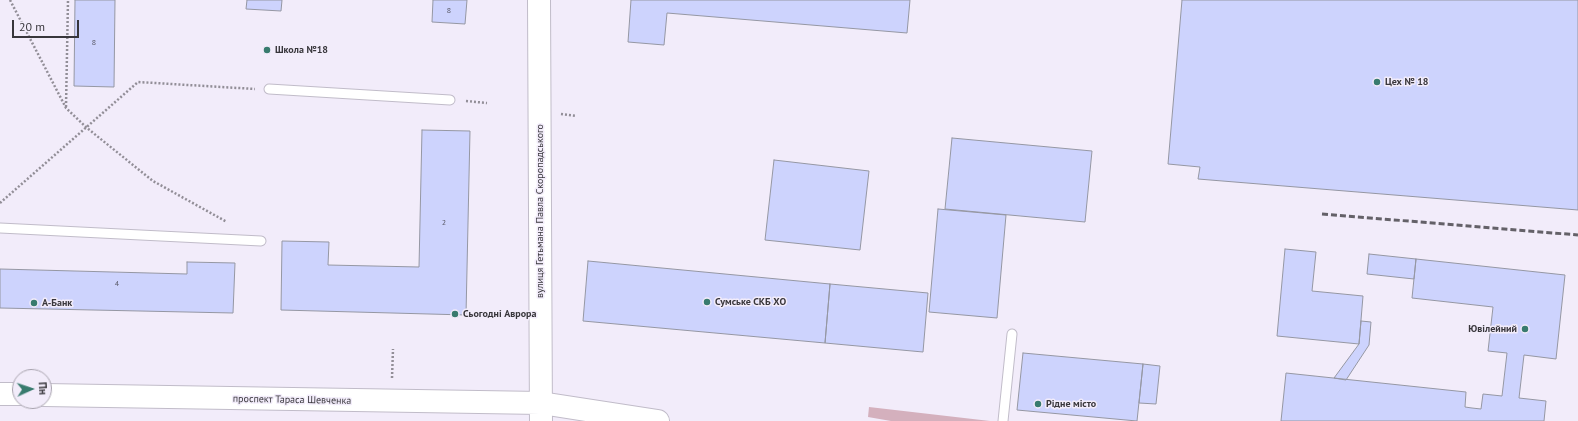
<!DOCTYPE html>
<html>
<head>
<meta charset="utf-8">
<style>
	body { margin:0 }
	#map { position:relative; width:1578px; height:421px; overflow:hidden; background:#f2ecfa; font-family:"PT Sans",sans-serif }
	canvas { display:block }
	.north { position:absolute; left:12px; top:369px; width:40px; height:40px; box-sizing:border-box; background:#f2ecfa; border:1px solid #a8a3ae; border-radius:50%; rotate:87deg; font-size:11px; font-weight:700; line-height:16px; text-align:center; color:#38363b }
	.north::after { content:''; display:block; margin:auto; width:14px; height:18px; background:#387b6e; clip-path:polygon(50% 0,100% 100%,50% 72%,0 100%) }
	.scale { position:absolute; left:12px; top:20px; width:67px; height:18px; box-sizing:border-box; border:2px solid #38363b; border-top:0; padding-left:5px; font-size:12px; line-height:14px; white-space:nowrap; color:#38363b; -webkit-text-stroke:3px #f2ecfa; paint-order:stroke }
</style>
</head>
<body>
<div id="map">
<canvas width="1578" height="421"></canvas>
<div class="north">Пн</div>
<div class="scale">20 m</div>
</div>
<script>
const g = document.querySelector('canvas').getContext('2d');
g.lineJoin = 'round';
function paint(path, color) {
  g.fillStyle = color;
  g.fill(path, 'evenodd');
}
function poly(rows) {
  const path = new Path2D();
  for (const r of rows) {
    path.moveTo(r[0], r[1]);
    for (let i = 2; i < r.length; i += 2) path.lineTo(r[i], r[i + 1]);
  }
  return path;
}
function stroke(path, color, width, dash) {
  g.strokeStyle = color;
  g.lineWidth = width;
  g.lineCap = dash ? 'butt' : 'round';
  g.setLineDash(dash || []);
  g.stroke(path);
}
function label(font, color, halo, rows, align = 'center') {
  g.font = font + ' "PT Sans",sans-serif';
  g.lineWidth = 3;
  g.setLineDash([]);
  g.textBaseline = 'middle';
  g.strokeStyle = halo;
  g.fillStyle = color;
  for (const [text, x, y, turn = 0] of rows) {
    g.save();
    g.translate(x, y);
    g.rotate((+turn || 0) * Math.PI / 180);
    g.textAlign = isNaN(turn) ? turn : align;
    if (halo) g.strokeText(text, 0, 0);
    g.fillText(text, 0, 0);
    g.restore();
  }
}
const green = poly([
	[869,407,990,421,891,421,868,417]
]);
const building = poly([
	[75,0,115,0,114,87,74,86,75,0],
	[247,0,282,0,281,11,246,9,247,0],
	[433,0,467,0,465,24,432,22,433,0],
	[631,0,910,0,907,33,667,13,664,45,628,42,631,0],
	[1182,0,1578,0,1578,210,1198,179,1200,167,1168,164,1182,0],
	[422,130,470,131,466,315,281,310,282,241,329,242,328,265,419,267,422,130],
	[952,138,1092,151,1085,222,945,209,952,138],
	[774,160,869,171,860,250,765,240,774,160],
	[938,209,1006,215,997,318,929,312,938,209],
	[1285,249,1316,252,1312,291,1363,296,1359,344,1277,336,1285,249],
	[1369,254,1416,259,1414,279,1367,274,1369,254],
	[1416,259,1565,275,1556,359,1524,355,1519,398,1546,401,1544,421,1281,421,1286,373,1466,392,1465,407,1472,408,1481,409,1483,394,1502,396,1507,353,1488,351,1493,307,1412,298,1416,259],
	[588,261,830,284,825,343,583,321,588,261],
	[187,262,235,263,233,313,0,308,0,269,187,274,187,262],
	[830,284,928,293,923,352,825,343,830,284],
	[1361,321,1371,322,1369,345,1346,380,1334,378,1359,344,1361,321],
	[1023,353,1143,364,1137,421,1017,410,1023,353],
	[1143,364,1160,366,1156,404,1139,403,1143,364]
]);
const path = poly([
	[10,0,66,108,87,128,153,181,227,222],
	[466,101,487,103],
	[66,107,68,0],
	[561,114,576,116],
	[0,203,138,82,255,89],
	[392,378,393,349]
]);
const service = poly([
	[269,89,450,100],
	[0,228,261,241],
	[1003,421,1012,334]
]);
const secondary = poly([
	[541,403,658,421]
]);
const primary = poly([
	[539,0,541,421],
	[0,394,20,394],
	[44,395,541,403]
]);
const rail = poly([
	[1322,214,1578,235]
]);
const markers = [
	[267,50,4,"#387b6e"],
	[1377,82,4,"#387b6e"],
	[707,302,4,"#387b6e"],
	[34,303,4,"#387b6e"],
	[455,314,4,"#387b6e"],
	[1525,329,4,"#387b6e"],
	[1038,404,4,"#387b6e"]
];
const numberNames = [
	["8",449,11],
	["8",94,43],
	["2",444,223],
	["4",117,284]
];
const poiNames = [
	["Школа №18",275,50],
	["Цех № 18",1385,82],
	["Сумське СКБ ХО",715,302],
	["А-Банк",42,303],
	["Сьогодні Аврора",463,314],
	["Ювілейний",1517,329,"right"],
	["Рідне місто",1046,404]
];
const streetNames = [
	["вулиця Гетьмана Павла Скоропадського",540,211,-90],
	["проспект Тараса Шевченка",292,400,1]
];
paint(green, '#d4b0bd');
paint(building, '#cdd3fd');
stroke(building, '#9597a3', 1);
stroke(service, '#c1bcc9', 11);
stroke(secondary, '#c1bcc9', 24);
stroke(primary, '#c1bcc9', 24);
stroke(path, '#928e97', 2.5, [2, 2]);
stroke(service, '#fff', 9);
stroke(secondary, '#fff', 22);
stroke(primary, '#fff', 22);
stroke(rail, '#646168', 3, [6, 3]);
for (const [x, y, r, color] of markers) {
  const dot = new Path2D();
  dot.arc(x, y, r, 0, 2 * Math.PI);
  g.fillStyle = color;
  g.fill(dot);
  stroke(dot, '#f2ecfa', 1.5);
}
label('8px', '#5d5d6c', null, numberNames);
label('bold 10px', '#38363b', '#f2ecfa', poiNames, 'left');
label('10px', '#38363b', '#f2ecfa', streetNames);
</script>
</body>
</html>
